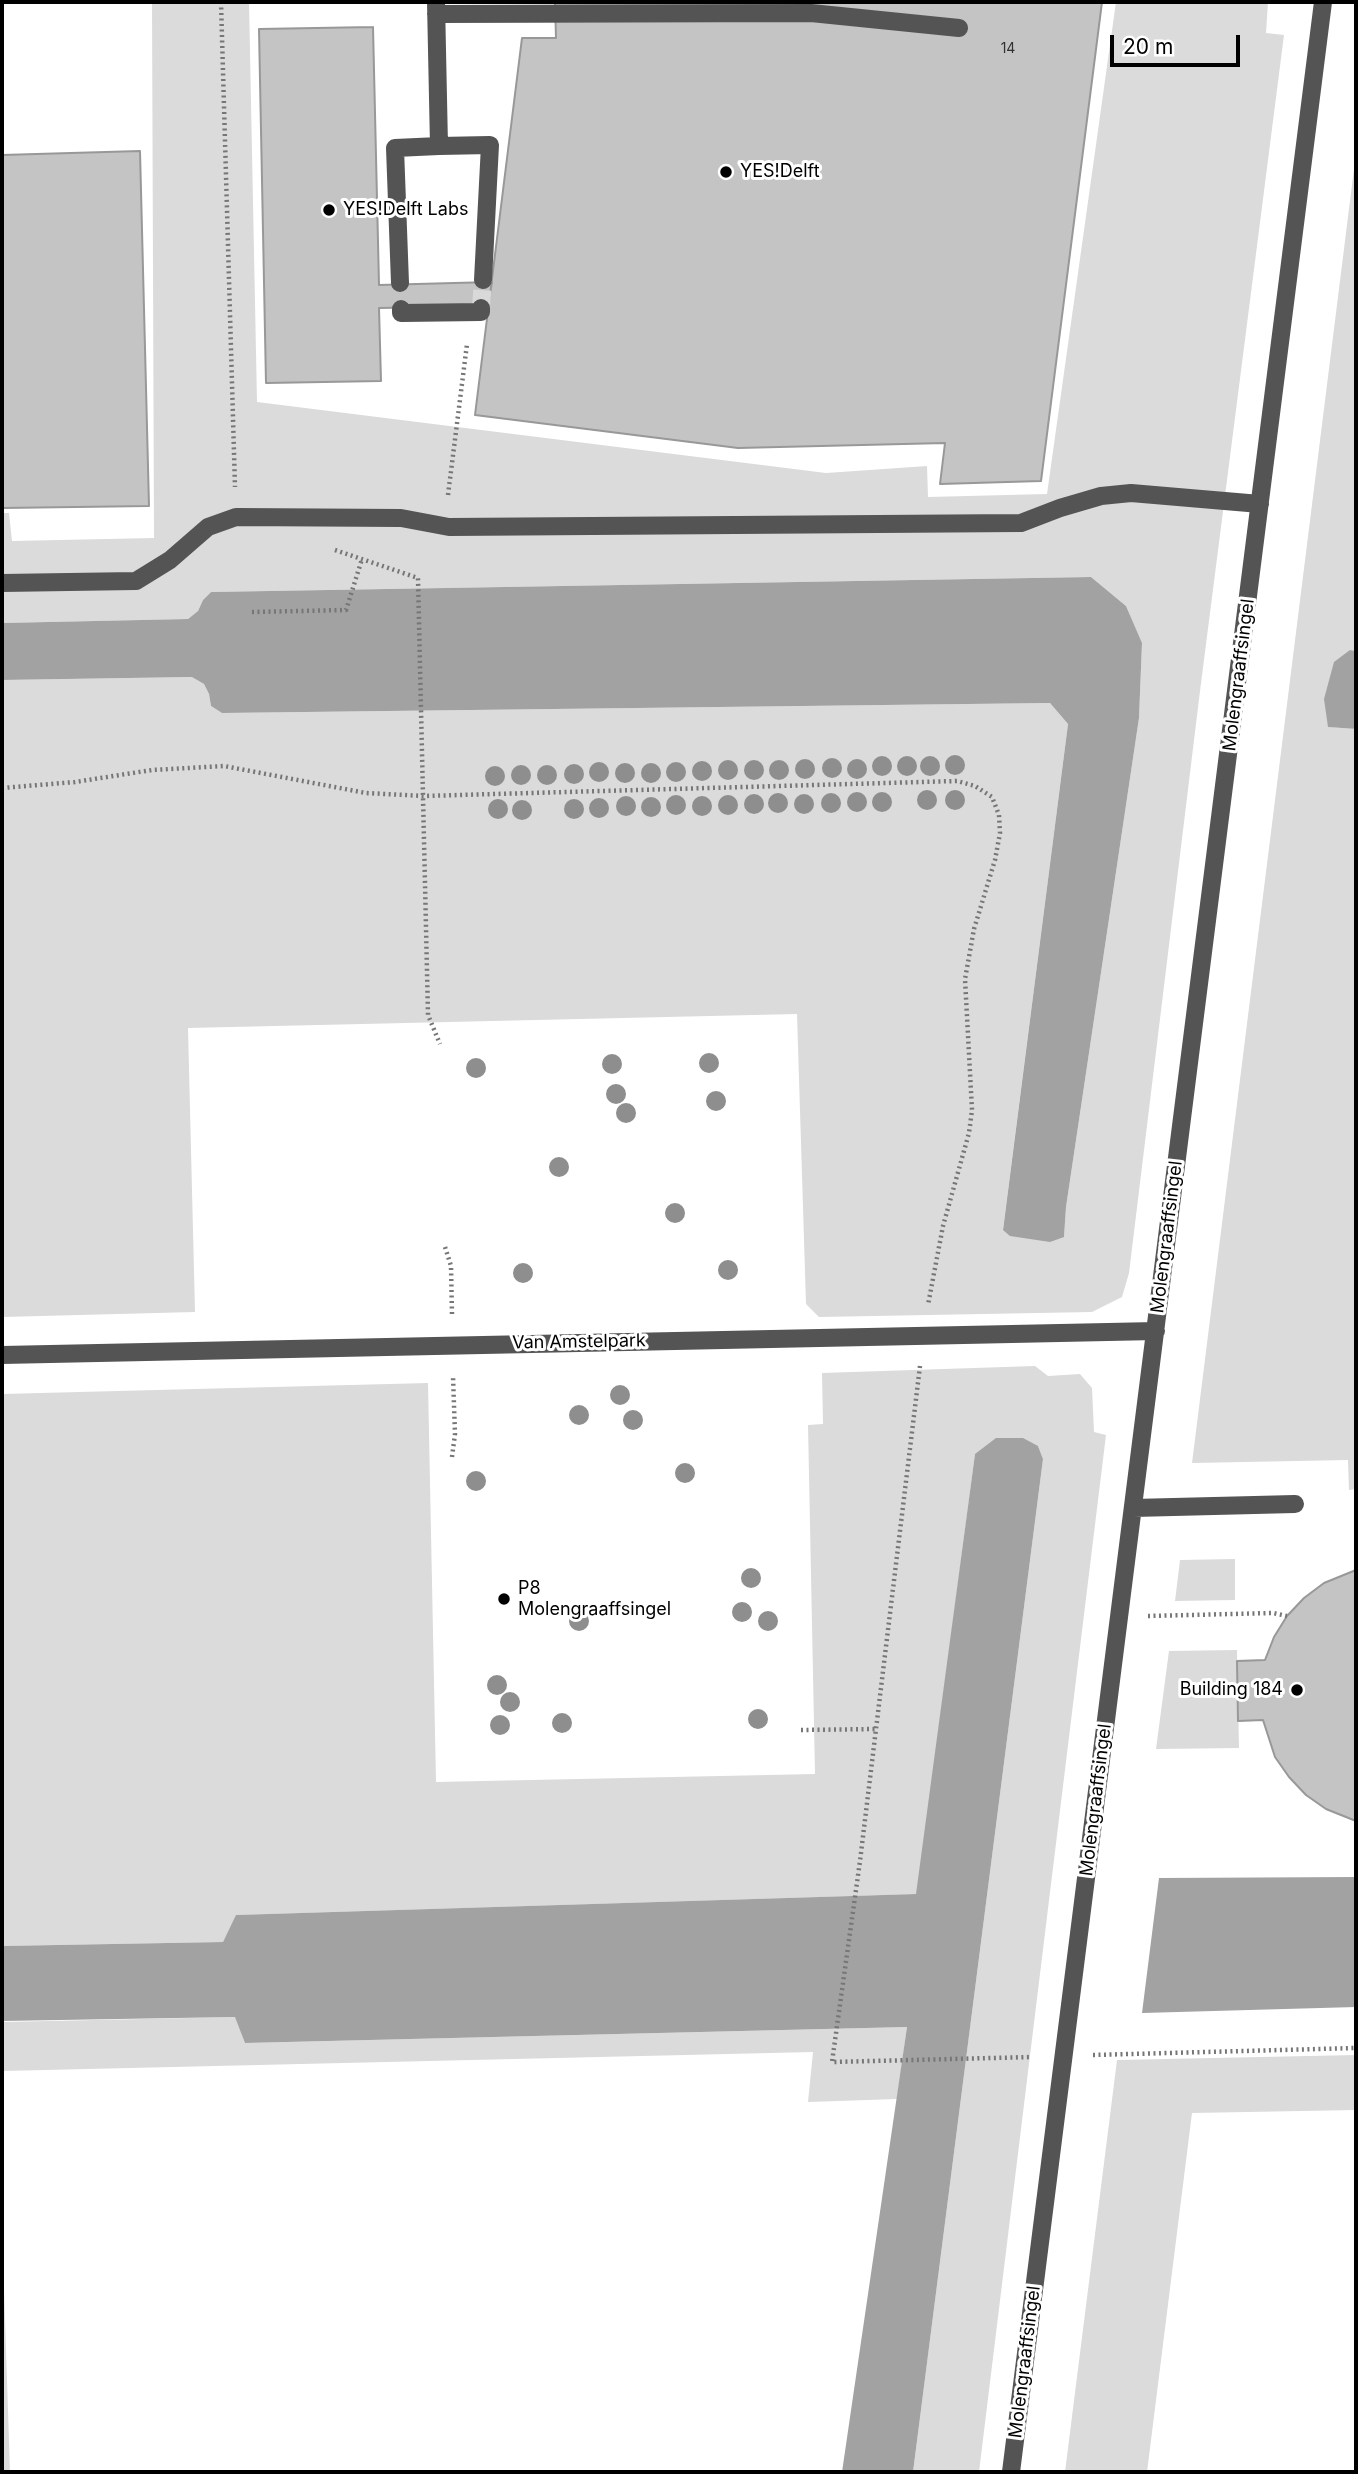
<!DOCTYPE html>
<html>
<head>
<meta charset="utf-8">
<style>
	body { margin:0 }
	#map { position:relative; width:1358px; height:2474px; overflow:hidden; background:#fff; font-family:Inter,sans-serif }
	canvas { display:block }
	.frame { position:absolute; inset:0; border:4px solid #000; pointer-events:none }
	.scale { position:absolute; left:1110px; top:35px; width:130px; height:32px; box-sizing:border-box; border:4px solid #000; border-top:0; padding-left:9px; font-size:21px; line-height:24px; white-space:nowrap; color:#000; -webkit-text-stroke:5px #fff; paint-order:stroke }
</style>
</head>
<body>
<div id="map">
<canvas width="1358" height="2474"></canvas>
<div class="frame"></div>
<div class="scale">20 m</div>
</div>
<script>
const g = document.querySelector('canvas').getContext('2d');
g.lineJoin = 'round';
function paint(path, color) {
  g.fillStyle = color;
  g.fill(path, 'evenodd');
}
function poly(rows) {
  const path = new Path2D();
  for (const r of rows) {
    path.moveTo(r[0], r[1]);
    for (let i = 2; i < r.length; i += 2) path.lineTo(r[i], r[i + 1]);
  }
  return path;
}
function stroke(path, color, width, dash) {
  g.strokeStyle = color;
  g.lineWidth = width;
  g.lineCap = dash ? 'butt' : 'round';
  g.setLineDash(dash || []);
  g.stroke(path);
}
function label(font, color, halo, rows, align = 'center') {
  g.font = font + ' Inter,sans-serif';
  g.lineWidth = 6;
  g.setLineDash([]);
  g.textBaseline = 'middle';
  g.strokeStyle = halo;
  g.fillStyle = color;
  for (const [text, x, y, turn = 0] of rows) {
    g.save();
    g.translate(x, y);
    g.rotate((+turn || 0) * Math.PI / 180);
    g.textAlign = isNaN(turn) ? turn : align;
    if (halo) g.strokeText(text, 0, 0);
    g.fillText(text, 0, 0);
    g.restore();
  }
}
const green = poly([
	[152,2,249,2,257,402,826,473,927,466,928,497,1047,494,1116,2,1268,2,1266,33,1284,35,1200,691,1129,1273,1122,1297,1092,1312,819,1317,806,1304,797,1014,188,1028,195,1312,2,1317,2,680,193,677,204,684,209,694,211,706,222,713,1050,703,1068,724,1003,1229,1064,1237,1066,1207,1139,718,1142,644,1126,606,1091,577,211,592,203,600,198,611,188,619,2,623,2,513,9,513,12,541,154,538],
	[1356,153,1356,651,1350,650,1329,727,1356,729,1356,1489,1349,1490,1348,1460,1192,1463],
	[1035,1366,1048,1376,1080,1374,1092,1388,1094,1432,1106,1435,979,2472,913,2472,1043,1459,1038,1446,975,1454,917,1894,237,1915,223,1942,2,1946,2,1394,428,1383,436,1782,815,1774,808,1425,823,1424,822,1373],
	[1235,1559,1235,1600,1175,1601,1180,1560],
	[1237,1650,1239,1748,1156,1749,1169,1651],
	[236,2017,245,2043,907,2027,897,2099,808,2102,813,2052,2,2071,2,2022],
	[1356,2055,1356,2110,1192,2113,1147,2472,1065,2472,1117,2060],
	[2,2227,10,2472,2,2472]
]);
const water = poly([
	[1091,577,1126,606,1142,643,1139,718,1066,1207,1064,1237,1050,1242,1010,1236,1003,1230,1068,724,1050,703,222,713,211,706,209,694,204,684,192,677,2,680,2,623,188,619,198,611,203,600,211,592],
	[1350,650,1356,651,1356,729,1328,727,1324,699,1334,662],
	[996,1438,1023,1438,1038,1446,1043,1459,913,2472,842,2472,907,2027,245,2043,235,2017,2,2021,2,1946,223,1942,236,1915,916,1894,975,1454],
	[1356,1877,1356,2007,1142,2013,1159,1878]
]);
const building = poly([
	[619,2,1102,2,1041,481,940,484,945,443,738,448,475,415,522,38,556,38,555,3,619,2],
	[373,27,379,285,492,282,488,306,379,308,381,381,266,383,259,29,373,27],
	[140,151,149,506,2,508,2,155,140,151],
	[1356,1570,1356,1821,1326,1809,1306,1795,1289,1777,1275,1757,1263,1720,1238,1721,1237,1661,1265,1660,1274,1637,1287,1616,1304,1598,1324,1583,1356,1570]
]);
const minorTunnel = poly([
	[481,308,483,280]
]);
const path = poly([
	[221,2,235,487],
	[448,495,467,344],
	[335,550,418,578,428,1015,440,1044],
	[252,612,346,610,362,559],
	[2,788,75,782,152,770,224,766,366,793,424,796,957,781,975,786,992,797,999,815,1000,833,995,860,974,929,965,979,972,1110,969,1133,943,1226,928,1305],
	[445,1247,451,1266,452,1315],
	[920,1366,860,1861,832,2062,1032,2057],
	[452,1457,455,1434,453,1376],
	[1148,1616,1273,1613,1287,1616],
	[801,1730,875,1729],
	[1093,2055,1356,2048]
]);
const minor = poly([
	[436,2,439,146],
	[436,14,811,13,959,28],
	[400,283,395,148,439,146,490,145,483,280],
	[401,309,401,313,481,312,481,308],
	[2,583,136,581,170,560,208,527,236,517,401,518,449,527,1021,523,1060,508,1101,496,1131,493,1260,504],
	[2,1355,1156,1331],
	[1133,1508,1295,1504],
	[1011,2472,1323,2]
]);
const trees = [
	[955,765],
	[882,766],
	[907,766],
	[930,766],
	[832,768],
	[805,769],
	[857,769],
	[728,770],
	[754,770],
	[779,770],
	[702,771],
	[599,772],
	[676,772],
	[625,773],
	[651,773],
	[574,774],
	[521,775],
	[547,775],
	[495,776],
	[927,800],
	[955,800],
	[857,802],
	[882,802],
	[778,803],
	[831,803],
	[754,804],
	[804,804],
	[676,805],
	[728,805],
	[626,806],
	[702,806],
	[651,807],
	[599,808],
	[498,809],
	[574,809],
	[522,810],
	[709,1063],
	[612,1064],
	[476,1068],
	[616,1094],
	[716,1101],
	[626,1113],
	[559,1167],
	[675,1213],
	[728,1270],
	[523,1273],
	[620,1395],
	[579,1415],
	[633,1420],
	[685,1473],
	[476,1481],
	[751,1578],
	[742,1612],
	[579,1621],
	[768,1621],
	[497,1685],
	[510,1702],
	[758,1719],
	[562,1723],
	[500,1725]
];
const markers = [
	[726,172,7,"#000"],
	[329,210,7,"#000"],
	[504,1599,7,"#000"],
	[1297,1690,7,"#000"]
];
const numberNames = [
	["14",1008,49]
];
const poiNames = [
	["YES!Delft",740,172],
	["YES!Delft Labs",343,210],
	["P8",518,1589],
	["Molengraaffsingel",518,1610],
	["Building 184",1283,1690,"right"]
];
const streetNames = [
	["Molengraaffsingel",1239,675,-83],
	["Molengraaffsingel",1167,1237,-83],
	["Van Amstelpark",579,1342,-1],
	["Molengraaffsingel",1096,1800,-83],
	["Molengraaffsingel",1025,2362,-83]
];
paint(green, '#dbdbdb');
paint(water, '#a2a2a2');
paint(building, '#c4c4c4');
stroke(building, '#989898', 2);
stroke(minorTunnel, '#d9d9d9', 18, [18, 9]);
stroke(path, '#767676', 4.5, [2, 3.5]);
stroke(minor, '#545454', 18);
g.fillStyle = '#8e8e8e';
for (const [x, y] of trees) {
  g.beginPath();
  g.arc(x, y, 10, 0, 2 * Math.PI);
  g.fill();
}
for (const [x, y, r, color] of markers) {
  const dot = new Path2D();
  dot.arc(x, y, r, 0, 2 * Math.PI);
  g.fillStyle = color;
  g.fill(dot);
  stroke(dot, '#fff', 2.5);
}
label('14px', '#313131', null, numberNames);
label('18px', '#000', '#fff', poiNames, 'left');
label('18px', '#000', '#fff', streetNames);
</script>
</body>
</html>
